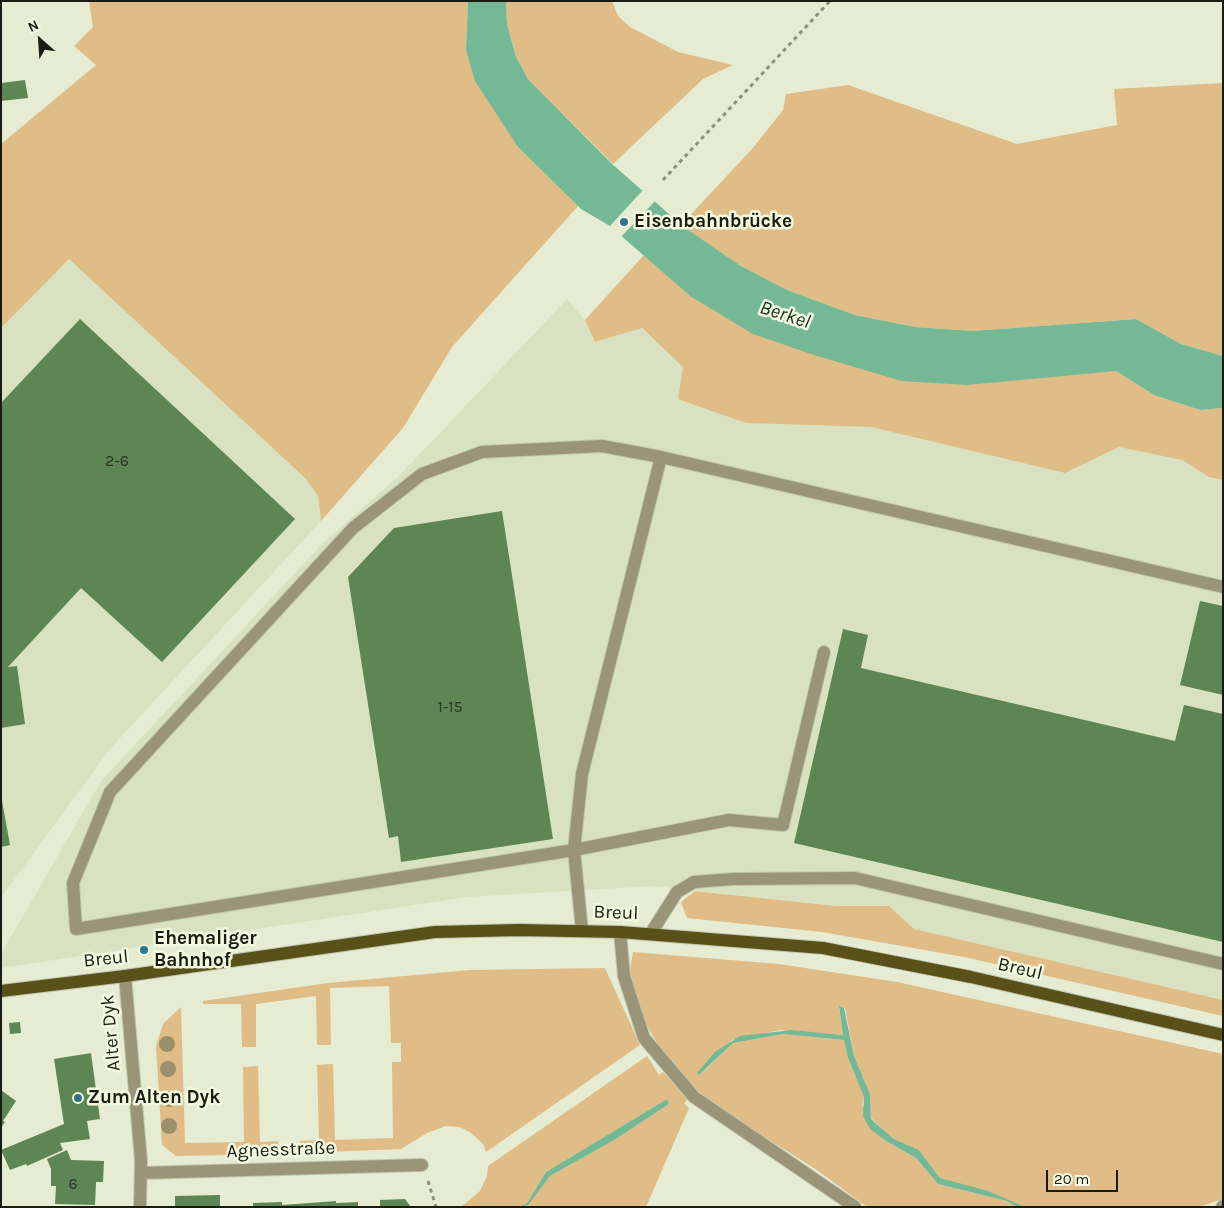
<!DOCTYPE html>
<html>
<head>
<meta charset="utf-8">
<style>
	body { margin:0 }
	#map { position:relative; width:1224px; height:1208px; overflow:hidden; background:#e5ecd1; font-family:Karla,sans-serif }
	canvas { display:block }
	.frame { position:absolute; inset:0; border:2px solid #1a1c12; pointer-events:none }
	.north { position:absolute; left:15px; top:15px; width:50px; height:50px; -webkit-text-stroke:4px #f2f9de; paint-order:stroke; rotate:334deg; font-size:14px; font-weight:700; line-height:20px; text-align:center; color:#1a1c12 }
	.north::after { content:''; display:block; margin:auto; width:18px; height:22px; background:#1a1c12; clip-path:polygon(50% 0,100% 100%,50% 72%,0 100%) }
	.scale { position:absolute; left:1046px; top:1170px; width:72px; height:22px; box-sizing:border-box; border:2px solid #1a1c12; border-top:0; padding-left:6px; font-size:15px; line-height:18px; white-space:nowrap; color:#1a1c12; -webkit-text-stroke:4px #f2f9de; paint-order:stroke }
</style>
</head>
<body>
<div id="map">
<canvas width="1224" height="1208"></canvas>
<div class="frame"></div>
<div class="north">N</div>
<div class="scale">20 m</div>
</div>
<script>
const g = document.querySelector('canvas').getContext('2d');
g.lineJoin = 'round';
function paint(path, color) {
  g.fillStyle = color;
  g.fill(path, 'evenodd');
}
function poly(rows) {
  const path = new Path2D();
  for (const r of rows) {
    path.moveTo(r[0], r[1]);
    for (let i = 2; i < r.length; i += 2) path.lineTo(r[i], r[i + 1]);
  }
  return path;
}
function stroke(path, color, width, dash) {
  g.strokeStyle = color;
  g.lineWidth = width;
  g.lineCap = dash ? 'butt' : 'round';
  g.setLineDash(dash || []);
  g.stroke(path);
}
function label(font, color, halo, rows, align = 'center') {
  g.font = font + ' Karla,sans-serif';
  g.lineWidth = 5;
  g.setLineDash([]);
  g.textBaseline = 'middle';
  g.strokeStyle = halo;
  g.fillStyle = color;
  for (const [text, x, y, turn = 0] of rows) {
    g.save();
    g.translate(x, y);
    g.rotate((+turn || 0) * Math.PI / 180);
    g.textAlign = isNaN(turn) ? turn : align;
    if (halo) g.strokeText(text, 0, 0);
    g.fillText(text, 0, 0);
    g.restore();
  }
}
const built = poly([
	[69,258,306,479,318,496,321,521,109,750,1,898,1,328],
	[567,299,585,320,595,342,641,328,746,423,871,427,1065,473,1119,447,1182,460,1209,477,1223,480,1223,1000,914,929,889,906,836,906,654,886,467,897,1,968,1,954,101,781,323,543,399,476]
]);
const green = poly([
	[89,1,468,1,466,50,518,147,578,206,452,347,403,428,321,521,318,496,306,479,69,259,1,328,1,144,96,65,74,46,93,27],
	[506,1,612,1,618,16,630,27,678,52,733,65,703,79,613,164,528,79,516,57,507,24],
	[1223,83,1223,356,1181,344,1136,319,973,331,915,327,855,315,787,290,741,266,681,225,752,149,783,110,786,94,848,85,1017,144,1117,125,1114,89],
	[644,255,690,296,1087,372,1116,371,1154,395,1200,410,1223,408,1223,480,1209,477,1182,460,1119,447,1065,473,871,427,746,423,678,399,683,367,642,328,595,342,585,320],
	[695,891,836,906,889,906,914,929,1223,1000,1223,1016,964,957,822,932,687,918,681,902],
	[633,952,779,964,897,982,1223,1054,1223,1199,1199,1207,1025,1207,940,1178,919,1150,894,1139,871,1118,870,1094,854,1056,845,1008,839,1007,843,1035,780,1030,732,1040,700,1075,733,1043,783,1034,844,1040,848,1058,864,1097,862,1105,886,1141,916,1158,938,1184,1007,1201,1017,1207,867,1207,817,1170,723,1111,688,1083,659,1046,645,1023,634,994,630,969],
	[605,968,640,1045,486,1152,483,1144,471,1133,460,1127,446,1126,427,1133,401,1149,300,1153,300,1141,319,1140,317,1065,333,1064,335,1140,393,1138,392,1062,401,1062,401,1043,391,1043,389,986,330,988,331,1045,317,1045,316,996,256,1004,256,1047,242,1047,241,1004,203,1004,203,1001,328,983,470,970],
	[181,1007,185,1143,244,1142,243,1067,258,1066,260,1142,278,1141,279,1154,176,1156,162,1145,156,1046,163,1024],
	[647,1056,659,1075,663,1072,688,1099,684,1103,689,1108,646,1207,525,1207,550,1176,616,1139,669,1104,667,1099,546,1172,527,1203,519,1207,461,1207,480,1191,487,1176,488,1166]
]);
const water = poly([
	[468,1,506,1,507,24,516,57,528,79,612,164,661,207,681,225,741,266,787,290,855,315,915,327,973,331,1136,319,1181,344,1223,356,1223,408,1200,410,1154,395,1116,371,967,385,902,381,814,355,753,334,690,296,610,226,581,209,518,147,475,81,466,50],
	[839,1006,844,1008,854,1056,870,1094,871,1119,894,1139,919,1150,940,1178,988,1191,1025,1207,1017,1207,1007,1201,938,1184,916,1158,886,1141,870,1129,863,1116,864,1097,848,1058,844,1040,783,1034,733,1043,699,1075,697,1073,715,1052,740,1036,791,1030,843,1035],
	[667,1099,669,1104,616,1139,550,1176,528,1205,519,1207,527,1203,546,1172]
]);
const pier = poly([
	[644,189,656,200,620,238,608,228]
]);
const building = poly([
	[25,80,28,98,1,101,1,83],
	[80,319,295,519,162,662,81,588,8,667,17,666,25,724,1,728,1,403],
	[502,511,553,839,401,862,398,836,389,838,348,577,394,528],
	[1200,601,1223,606,1223,695,1180,685],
	[843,629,868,635,861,668,1175,741,1184,705,1223,714,1223,942,794,843],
	[1,795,10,845,1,847],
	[20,1022,21,1033,10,1034,9,1023],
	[91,1053,100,1119,87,1121,90,1139,60,1143,63,1150,27,1166,26,1164,10,1170,1,1150,64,1124,54,1059],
	[1,1090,16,1101,3,1121,5,1122,1,1128],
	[67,1150,71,1160,104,1161,103,1182,96,1182,95,1205,55,1204,56,1186,51,1186,51,1169,47,1159],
	[220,1195,220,1207,175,1207,175,1196],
	[405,1199,411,1207,380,1207,380,1200],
	[336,1201,336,1203,358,1202,358,1207,253,1207,253,1203,282,1202,282,1205]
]);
const path = poly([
	[663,180,830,1],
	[428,1181,436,1207]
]);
const minor = poly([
	[661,457,602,446,482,452,422,474,353,528,110,792,73,883,76,929,574,850,729,820,783,825,824,652],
	[582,931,574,850,582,774,661,457,1223,587],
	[620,932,624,976,644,1038,694,1097,855,1207],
	[651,933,677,892,694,882,733,879,855,878,1223,964],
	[125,976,141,1161,140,1207],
	[141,1173,422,1165],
	[1222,1207,1223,1206]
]);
const major = poly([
	[1,991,125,976,435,932,519,930,620,932,823,948,971,977,1223,1035]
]);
const trees = [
	[167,1044],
	[168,1069],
	[169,1099],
	[169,1126]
];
const markers = [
	[624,222,5,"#337287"],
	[144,950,5,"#337287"],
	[78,1098,5,"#337287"]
];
const numberNames = [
	["2-6",117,461],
	["1-15",450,707],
	["6",73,1184]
];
const poiNames = [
	["Eisenbahnbrücke",634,222],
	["Ehemaliger",154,939],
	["Bahnhof",154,961],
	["Zum Alten Dyk",88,1098]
];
const streetNames = [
	["Breul",616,913,2],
	["Breul",106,959,-6],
	["Breul",1020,969,13],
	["Alter Dyk",111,1033,-95],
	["Agnesstraße",281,1150,-2]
];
const waterNames = [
	["Berkel",785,315,18]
];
paint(built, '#d9e2c0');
paint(green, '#e0bc86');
paint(water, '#74b895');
paint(pier, '#e5ecd1');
paint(building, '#5d8654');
stroke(minor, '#c0c7af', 14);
stroke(major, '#c0c7af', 14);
stroke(path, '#8d927e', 3, [4, 4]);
stroke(minor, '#9a9479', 12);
stroke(major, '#5a501a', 12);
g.fillStyle = '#9b906b';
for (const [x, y] of trees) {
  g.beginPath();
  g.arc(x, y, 8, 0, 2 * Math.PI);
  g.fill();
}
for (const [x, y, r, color] of markers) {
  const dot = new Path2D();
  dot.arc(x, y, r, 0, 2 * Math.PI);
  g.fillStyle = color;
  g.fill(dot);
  stroke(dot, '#f2f9de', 2);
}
label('16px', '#2b3622', null, numberNames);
label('bold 19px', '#1a1c12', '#f2f9de', poiNames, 'left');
label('19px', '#1a1c12', '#f2f9de', streetNames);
label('italic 20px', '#143324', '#f2f9de', waterNames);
</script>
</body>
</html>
